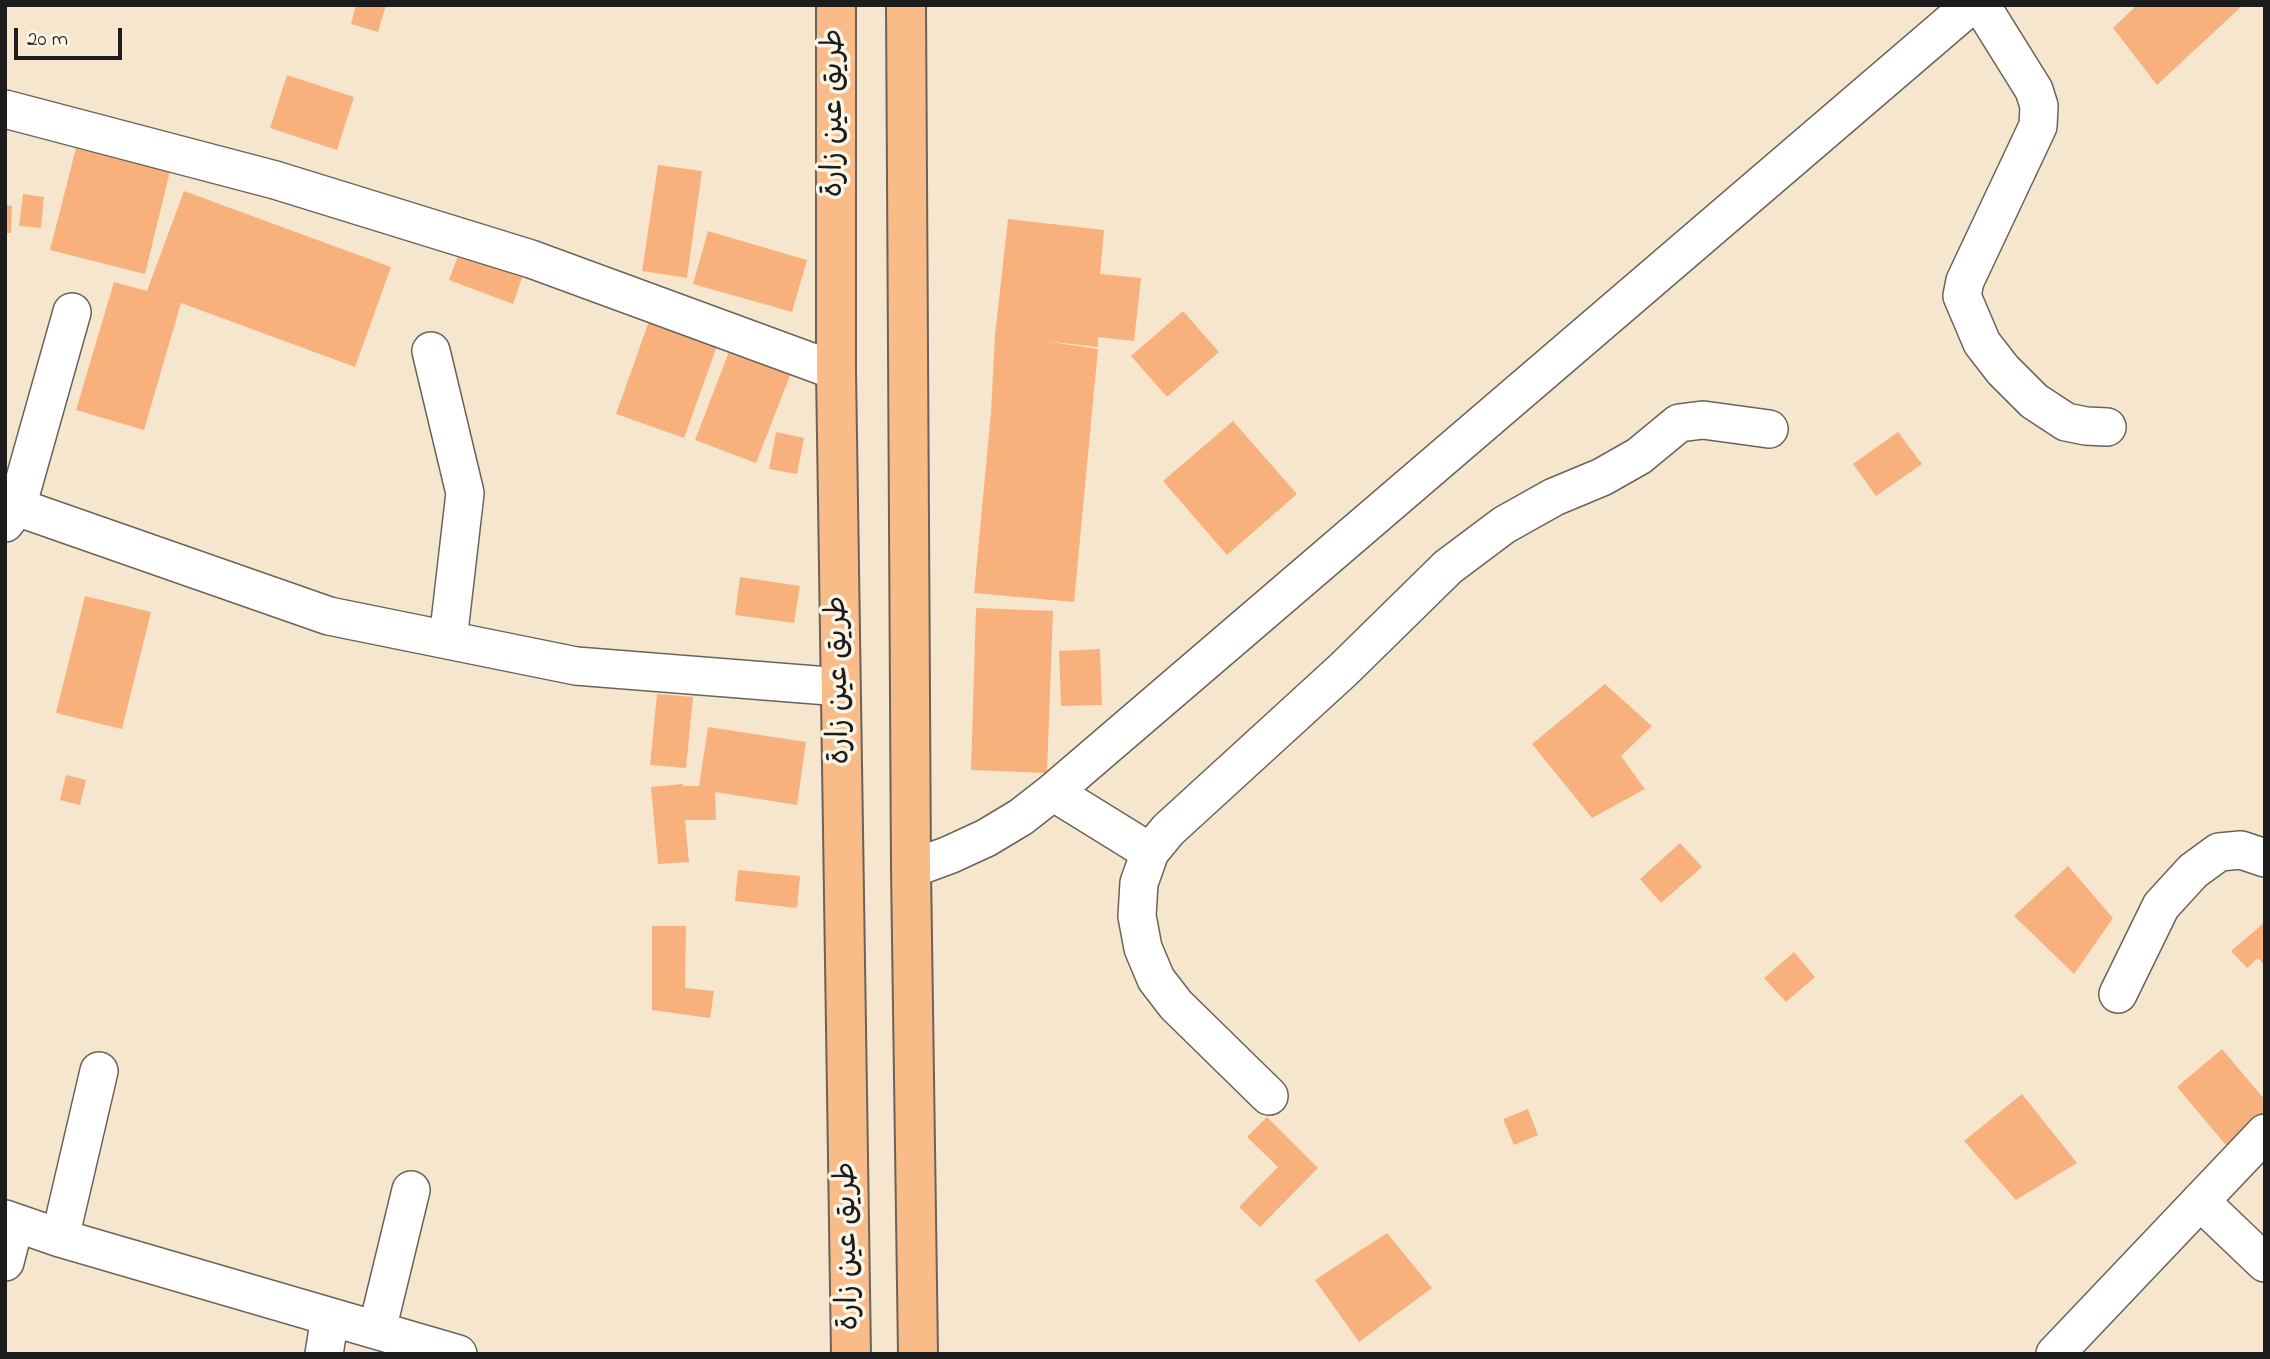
<!DOCTYPE html>
<html>
<head>
<meta charset="utf-8">
<style>
	body { margin:0 }
	#map { position:relative; width:2270px; height:1359px; overflow:hidden; background:#f7e6ce; font-family:"Indie Flower",sans-serif }
	canvas { display:block }
	.frame { position:absolute; inset:0; border:7px solid #1c1c1c; pointer-events:none }
	.scale { position:absolute; left:14px; top:28px; width:108px; height:32px; box-sizing:border-box; border:4px solid #1c1c1c; border-top:0; padding-left:9px; font-size:21px; line-height:24px; white-space:nowrap; color:#1c1c1c; -webkit-text-stroke:5px #fcf5e5; paint-order:stroke }
</style>
</head>
<body>
<div id="map">
<canvas width="2270" height="1359"></canvas>
<div class="frame"></div>
<div class="scale">20 m</div>
</div>
<script>
const g = document.querySelector('canvas').getContext('2d');
g.lineJoin = 'round';
function paint(path, color) {
  g.fillStyle = color;
  g.fill(path, 'evenodd');
}
function poly(rows) {
  const path = new Path2D();
  for (const r of rows) {
    path.moveTo(r[0], r[1]);
    for (let i = 2; i < r.length; i += 2) path.lineTo(r[i], r[i + 1]);
  }
  return path;
}
function stroke(path, color, width, dash) {
  g.strokeStyle = color;
  g.lineWidth = width;
  g.lineCap = dash ? 'butt' : 'round';
  g.setLineDash(dash || []);
  g.stroke(path);
}
function label(font, color, halo, rows, align = 'center') {
  g.font = font + ' "Indie Flower","Playpen Sans Arabic",sans-serif';
  g.lineWidth = 7;
  g.setLineDash([]);
  g.textBaseline = 'middle';
  g.strokeStyle = halo;
  g.fillStyle = color;
  for (const [text, x, y, turn = 0] of rows) {
    g.save();
    g.translate(x, y);
    g.rotate((+turn || 0) * Math.PI / 180);
    g.textAlign = isNaN(turn) ? turn : align;
    if (halo) g.strokeText(text, 0, 0);
    g.fillText(text, 0, 0);
    g.restore();
  }
}
const building = poly([
	[356,5,386,5,378,32,351,24],
	[2137,5,2243,5,2157,85,2113,28],
	[287,75,354,97,337,150,270,128],
	[76,148,170,171,145,274,50,250],
	[658,165,702,171,687,278,642,271],
	[184,191,391,267,355,367,181,303,144,430,76,410,114,282,147,291],
	[23,194,44,197,41,228,19,226],
	[5,205,12,206,11,233,5,233],
	[1008,219,1104,230,1100,274,1141,278,1134,341,1098,337,1098,347,1044,341,1098,349,1074,602,974,593,991,412,995,335],
	[708,231,807,260,792,312,693,284],
	[462,245,525,269,513,304,449,280],
	[1183,311,1219,352,1167,397,1131,356],
	[649,321,717,346,684,438,616,414],
	[730,349,791,373,756,463,695,440],
	[1233,421,1297,494,1227,555,1163,481],
	[776,432,804,438,797,474,769,469],
	[1898,432,1922,464,1876,496,1853,464],
	[740,577,800,586,794,623,735,615],
	[85,596,151,612,122,729,56,713],
	[976,608,1053,611,1047,773,971,770],
	[1100,649,1102,705,1061,706,1059,651],
	[1605,684,1652,726,1621,756,1645,789,1592,818,1532,744],
	[657,694,693,697,686,768,650,765],
	[708,727,806,742,797,805,715,792,716,820,685,820,689,862,658,864,651,787,683,784,683,786,699,786],
	[66,775,86,780,80,805,60,800],
	[1680,843,1702,867,1661,903,1640,879],
	[2068,866,2113,918,2074,974,2014,916],
	[738,870,800,876,797,908,735,901],
	[2265,922,2265,966,2258,958,2247,968,2231,951],
	[652,926,686,926,685,988,714,991,710,1018,652,1010],
	[1794,952,1815,977,1786,1002,1764,978],
	[2222,1049,2265,1100,2265,1121,2230,1150,2177,1087],
	[2022,1094,2077,1163,2016,1200,1964,1141],
	[1528,1109,1538,1135,1514,1145,1503,1119],
	[1267,1117,1318,1168,1260,1227,1239,1207,1278,1167,1247,1137],
	[1387,1233,1432,1288,1359,1342,1315,1280]
]);
const street = poly([
	[1981,5,2034,90,2039,106,2038,126,1965,281,1962,296,1982,343,2003,370,2034,401,2066,422,2086,426,2107,427],
	[5,109,275,180,531,259,836,371],
	[431,351,465,493,448,640],
	[17,507,72,312],
	[5,523,17,507,329,616,576,666,841,687],
	[1053,792,1150,852],
	[911,869,949,855,986,838,1021,817,1053,792,1971,5],
	[2118,994,2161,906,2193,871,2219,852,2241,850,2265,858],
	[1269,1096,1176,1005,1156,979,1143,948,1137,916,1139,883,1150,852,1168,830,1343,670,1448,567,1504,525,1554,497,1602,477,1639,456,1679,423,1703,420,1769,429],
	[2200,1201,2265,1263],
	[5,1219,60,1238,458,1354],
	[60,1238,99,1071],
	[5,1262,15,1223],
	[377,1330,411,1190],
	[324,1354,330,1317],
	[2055,1354,2265,1133]
]);
const primary = poly([
	[836,5,836,371,851,1354],
	[906,5,911,869,918,1354]
]);
const streetNames = [
	["طريق عين زارة",836,113,-90],
	["طريق عين زارة",841,680,-91],
	["طريق عين زارة",850,1246,-91]
];
paint(building, '#f8b17c');
stroke(street, '#69635a', 40);
stroke(primary, '#69635a', 42);
stroke(street, '#fff', 37);
stroke(primary, '#f9bc89', 38);
label('30px', '#1c1c1c', '#fcf5e5', streetNames);
</script>
</body>
</html>
